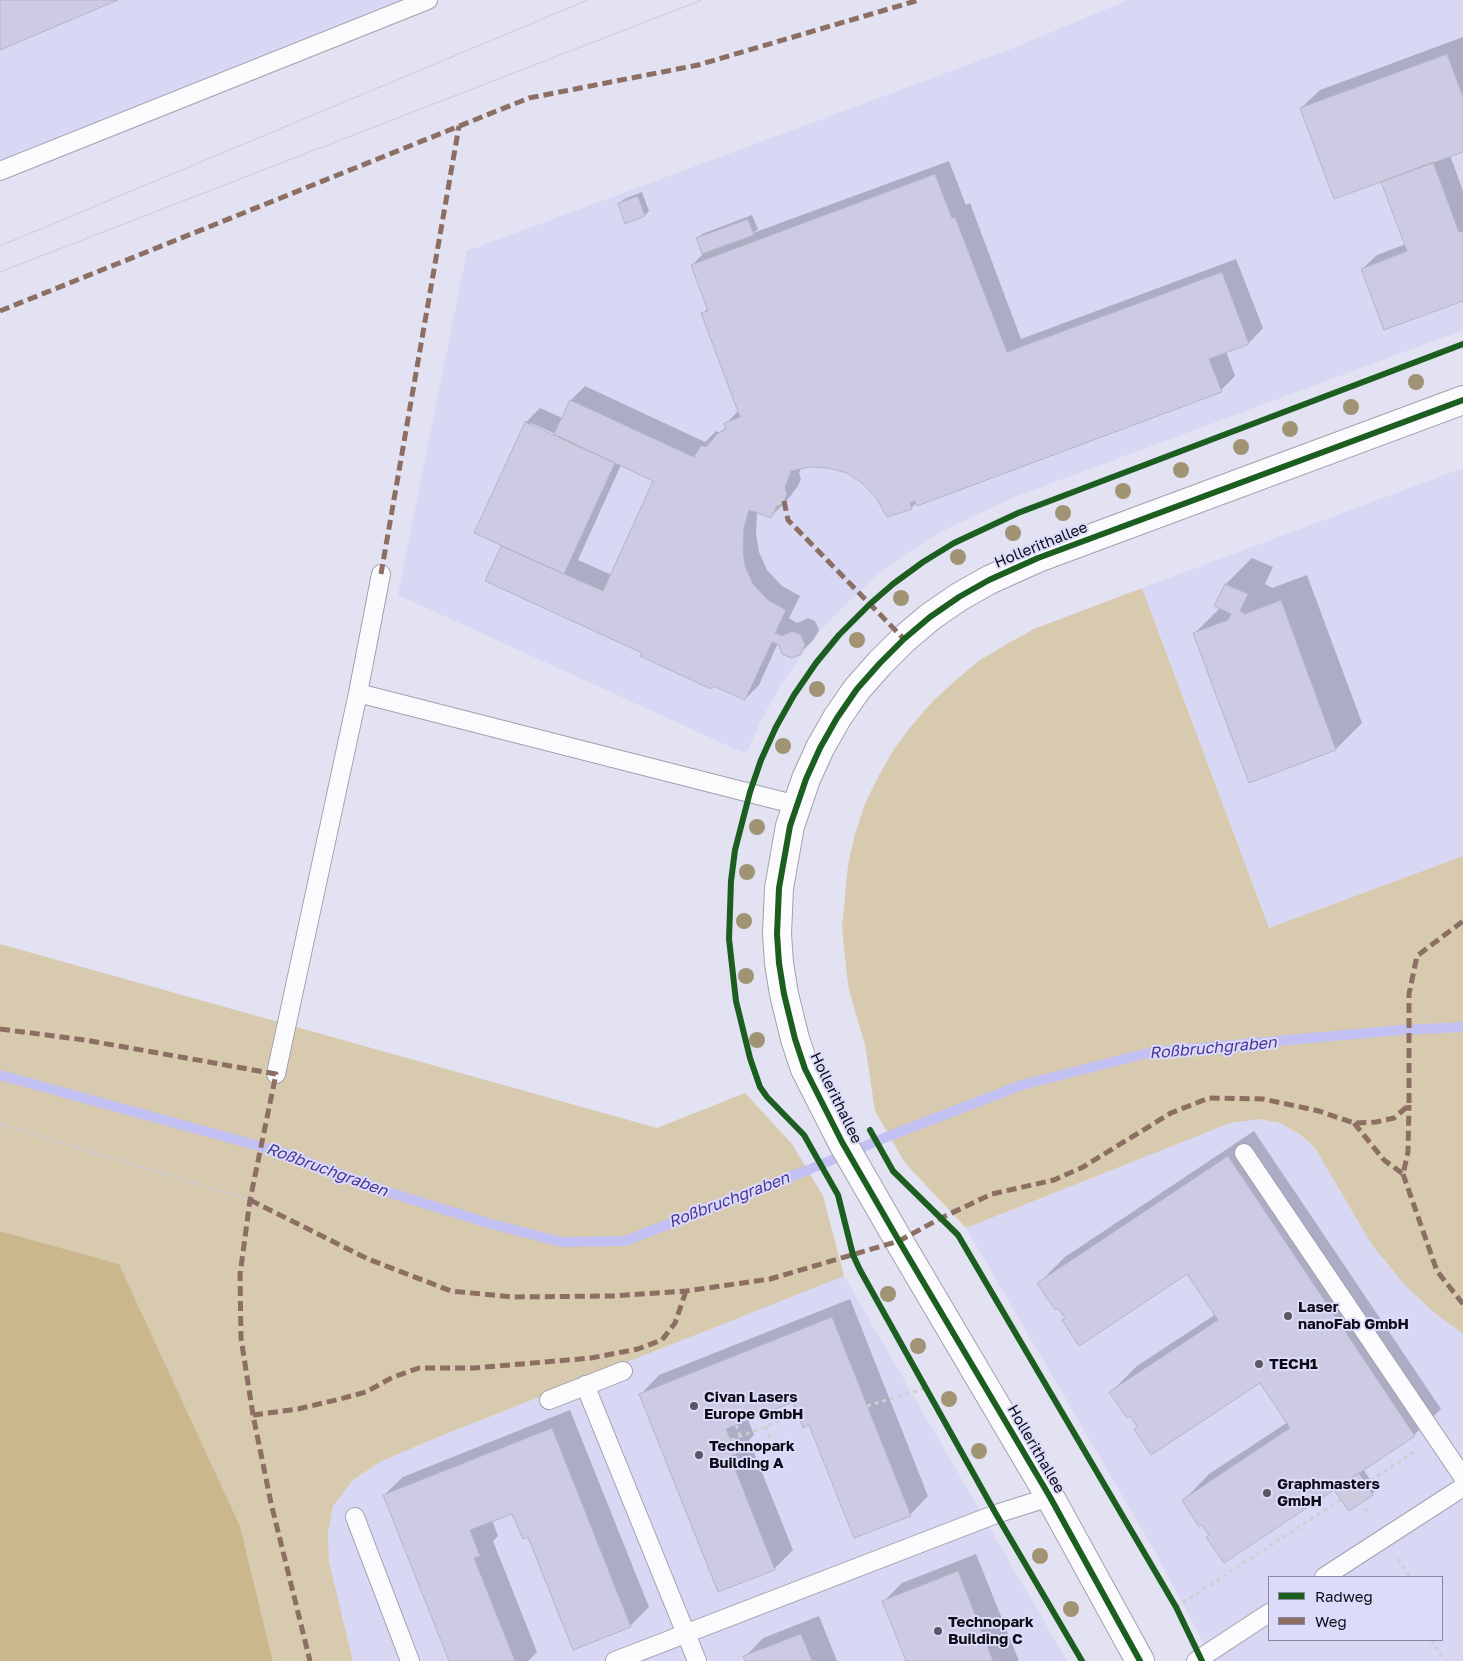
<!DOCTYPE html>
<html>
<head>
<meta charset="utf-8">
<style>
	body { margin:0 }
	#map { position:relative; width:1463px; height:1661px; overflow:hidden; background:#e2e2f3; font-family:"Golos Text",sans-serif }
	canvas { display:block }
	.legend { position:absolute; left:1268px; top:1576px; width:175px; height:65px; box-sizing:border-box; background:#dcdbfa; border:1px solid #89889f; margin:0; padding:6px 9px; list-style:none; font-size:15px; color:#0d0c16 }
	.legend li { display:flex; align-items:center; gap:10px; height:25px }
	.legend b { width:25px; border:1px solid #89889f }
</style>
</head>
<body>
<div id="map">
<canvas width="1463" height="1661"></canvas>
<ul class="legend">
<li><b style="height:6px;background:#1b5e20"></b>Radweg</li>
<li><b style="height:6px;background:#8d6e63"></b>Weg</li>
</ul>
</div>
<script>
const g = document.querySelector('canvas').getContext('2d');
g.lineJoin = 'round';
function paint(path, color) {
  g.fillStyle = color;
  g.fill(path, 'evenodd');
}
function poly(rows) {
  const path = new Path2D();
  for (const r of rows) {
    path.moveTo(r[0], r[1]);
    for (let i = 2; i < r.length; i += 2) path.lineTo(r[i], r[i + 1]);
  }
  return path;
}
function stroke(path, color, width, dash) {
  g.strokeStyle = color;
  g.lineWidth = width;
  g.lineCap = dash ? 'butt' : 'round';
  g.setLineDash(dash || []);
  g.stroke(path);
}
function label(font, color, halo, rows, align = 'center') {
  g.font = font + ' "Golos Text",sans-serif';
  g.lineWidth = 4;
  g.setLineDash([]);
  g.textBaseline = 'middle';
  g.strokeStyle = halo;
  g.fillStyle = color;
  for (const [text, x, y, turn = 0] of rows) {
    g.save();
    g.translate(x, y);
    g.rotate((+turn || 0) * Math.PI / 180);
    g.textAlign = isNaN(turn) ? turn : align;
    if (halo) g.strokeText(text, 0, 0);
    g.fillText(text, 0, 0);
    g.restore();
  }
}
const built = poly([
	[0,0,406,0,0,163],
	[1128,0,1463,0,1463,330,1012,498,943,531,911,551,880,573,852,598,825,626,802,655,780,686,762,719,746,754,398,595,467,251,1013,48],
	[1463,468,1463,856,1269,928,1142,588],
	[1250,1119,1265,1120,1280,1123,1296,1132,1306,1139,1318,1153,1362,1228,1383,1260,1422,1302,1463,1334,1463,1661,1213,1661,1158,1557,966,1228,1230,1123],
	[1269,1577,1442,1577,1442,1640,1269,1640],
	[844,1276,1067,1661,353,1661,329,1562,328,1533,333,1506,353,1480,380,1462,426,1442]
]);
const green = poly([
	[1142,588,1269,928,1463,856,1463,1334,1431,1310,1404,1284,1372,1245,1315,1148,1301,1135,1280,1123,1260,1119,1230,1123,966,1228,905,1163,875,1111,865,1044,856,1015,848,985,842,928,848,865,855,834,865,804,878,777,894,749,913,724,933,701,956,680,980,660,1007,644,1034,629],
	[0,944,657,1128,745,1093,792,1144,823,1196,844,1276,426,1442,380,1462,353,1480,333,1506,328,1533,329,1562,353,1661,273,1661,240,1526,119,1264,0,1231]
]);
const forest = poly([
	[0,1231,119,1264,240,1526,273,1661,0,1661]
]);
const shadow = poly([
	[1463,37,1463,150,1450,155,1463,191,1463,299,1362,269,1377,255,1406,244,1383,182,1387,178,1301,108,1320,90],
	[949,161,966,205,970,203,1021,339,1236,259,1263,328,1249,343,1226,351,1235,376,1221,390,917,502,911,508,877,497,864,483,848,472,829,466,810,466,801,468,799,473,801,479,798,486,785,503,770,517,757,512,756,533,759,552,767,570,782,586,800,596,789,618,797,623,808,618,815,621,819,630,814,639,799,654,778,643,759,685,745,699,487,581,503,545,476,532,526,422,540,408,562,418,571,400,585,386,705,442,716,431,720,433,726,427,726,424,739,410,703,313,708,308,692,265,703,254,698,238,702,234,752,215,758,229,753,233],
	[531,423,560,436,559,438,531,425],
	[621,465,655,480,612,575,578,560],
	[642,192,649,211,645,215,626,222,619,203,624,199],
	[1252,558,1273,567,1265,584,1272,588,1307,575,1362,723,1336,749,1194,634,1221,607,1226,584],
	[1254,1131,1441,1409,1414,1435,1363,1469,1377,1490,1349,1510,1336,1490,1341,1485,1210,1535,1183,1501,1209,1474,1288,1422,1260,1381,1138,1426,1111,1392,1137,1366,1216,1314,1188,1272,1066,1318,1039,1283,1065,1257],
	[850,1299,928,1496,910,1515,810,1424,793,1401,748,1419,754,1435,749,1440,793,1550,774,1569,641,1394,659,1375],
	[570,1410,649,1607,630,1626,513,1512,492,1520,498,1536,493,1541,537,1652,528,1661,450,1661,384,1495,403,1477],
	[976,1554,1019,1661,907,1661,883,1602,902,1583],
	[819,1616,837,1661,747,1661,745,1657,763,1638]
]);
const stream = poly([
	[0,1075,281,1152,391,1193,488,1223,561,1242,625,1241,808,1170,889,1136,1022,1085,1152,1052,1401,1030,1463,1027]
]);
const building = poly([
	[0,0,118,0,0,50,0,0],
	[1447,54,1463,97,1463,152,1334,199,1300,108,1447,54],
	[1433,162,1459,232,1463,231,1463,301,1384,330,1361,269,1407,251,1381,182,1433,162],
	[935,174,952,218,955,217,1007,352,1222,272,1249,344,1209,359,1222,392,917,506,915,501,910,503,912,509,887,517,876,498,863,484,847,473,828,468,810,467,791,471,785,488,787,494,784,501,783,504,777,506,771,518,749,510,744,528,743,547,745,566,753,584,768,600,786,610,775,633,782,636,793,631,801,635,805,645,800,655,791,658,782,654,779,645,772,642,745,700,713,686,711,689,640,656,642,653,485,581,501,546,603,591,653,481,554,434,570,400,694,457,701,445,706,447,718,433,726,429,724,423,740,417,701,313,708,311,691,265,935,174],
	[638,196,645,216,625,224,618,203,638,196],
	[748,219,754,235,702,254,696,238,748,219],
	[525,422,615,463,564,574,474,533,525,422],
	[1225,584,1248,594,1240,611,1245,614,1281,600,1336,750,1249,783,1193,633,1228,620,1231,614,1214,606,1225,584],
	[1228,1156,1415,1436,1224,1563,1206,1537,1209,1535,1202,1525,1199,1527,1182,1500,1290,1428,1260,1383,1151,1455,1134,1429,1137,1426,1130,1416,1127,1418,1109,1392,1218,1320,1187,1274,1079,1346,1062,1320,1065,1318,1058,1308,1055,1310,1037,1283,1228,1156],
	[832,1317,911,1516,854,1538,809,1425,803,1428,793,1402,726,1429,737,1454,730,1456,775,1570,718,1592,639,1394,832,1317],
	[552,1428,631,1627,573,1650,528,1537,523,1539,512,1514,470,1530,480,1556,474,1558,515,1661,449,1661,383,1495,552,1428],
	[1359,1473,1373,1495,1349,1511,1334,1490,1359,1473],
	[958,1571,993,1661,906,1661,882,1601,958,1571],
	[801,1634,812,1661,745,1661,743,1656,801,1634]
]);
const path = poly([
	[0,1124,250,1200],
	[867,1406,926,1388],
	[736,1425,740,1436],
	[766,1426,771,1440],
	[731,1440,797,1414],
	[1348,1481,1370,1516],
	[1398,1559,1410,1577],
	[1176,1607,1414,1452],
	[1431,1640,1445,1661]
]);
const lane = poly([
	[0,171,428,0],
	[358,693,381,574],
	[276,1074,358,693,797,805],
	[1244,1153,1463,1477],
	[585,1385,697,1661],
	[549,1400,623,1371],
	[355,1517,410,1661],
	[1324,1577,1463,1487],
	[615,1661,996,1514,1050,1497],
	[1196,1661,1269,1613]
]);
const secondary = poly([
	[1140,1661,1050,1497,899,1241,842,1142,805,1069,795,1039,784,994,779,963,777,934,779,888,790,826,806,779,820,748,837,718,857,689,880,663,904,639,930,617,959,597,989,580,1038,558,1463,400]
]);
const tram = poly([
	[0,246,588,0],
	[0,272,702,0]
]);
const quiet = poly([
	[0,311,529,98,698,65,919,0],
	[784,501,788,520,904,639],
	[381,574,459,126],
	[0,1029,85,1040,276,1074,250,1200,240,1275,241,1338,253,1415,271,1503,310,1661],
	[1354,1123,1384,1160,1403,1174,1408,1152,1409,1105],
	[1403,1174,1437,1271,1463,1304],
	[250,1200,368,1259,451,1291,512,1297,612,1296,686,1291,770,1279,899,1241,941,1218,992,1194,1054,1180,1083,1167,1171,1113,1209,1098,1263,1099,1319,1111,1354,1123,1376,1122,1394,1118,1409,1105,1409,994,1417,956,1463,921],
	[253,1415,298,1409,340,1399,366,1392,393,1377,419,1368,474,1368,591,1358,638,1349,662,1340,675,1323,686,1291]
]);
const cycleway = poly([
	[870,1130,893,1171,958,1235,1176,1607,1202,1661],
	[1082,1661,996,1514,860,1270,853,1255,838,1195,826,1174,804,1135,767,1097,760,1087,750,1058,736,1001,729,939,731,881,735,850,750,792,761,760,776,727,794,695,816,663,839,635,870,604,893,584,923,562,954,543,1018,513,1463,344],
	[1140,1661,1050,1497,899,1241,842,1142,805,1069,795,1039,784,994,779,963,777,934,779,888,790,826,806,779,820,748,837,718,857,689,880,663,904,639,930,617,959,597,989,580,1038,558,1463,400]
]);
const trees = [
	[1416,382],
	[1351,407],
	[1290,429],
	[1241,447],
	[1181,470],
	[1123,491],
	[1063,513],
	[1013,533],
	[958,557],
	[901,598],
	[857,640],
	[817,689],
	[783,746],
	[757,827],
	[747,872],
	[744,921],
	[746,976],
	[757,1040],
	[888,1294],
	[918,1346],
	[949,1399],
	[979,1451],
	[1040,1556],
	[1071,1609]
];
const markers = [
	[1288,1316,5,"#585763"],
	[1259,1364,5,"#585763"],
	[694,1406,5,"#585763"],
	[699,1455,5,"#585763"],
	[1267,1493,5,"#585763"],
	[938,1631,5,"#585763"]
];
const streetNames = [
	["Hollerithallee",1041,545,-22],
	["Hollerithallee",836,1098,64],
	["Hollerithallee",1036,1449,60]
];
const poiNames = [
	["Laser",1298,1307],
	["nanoFab GmbH",1298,1324],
	["TECH1",1269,1364],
	["Civan Lasers",704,1397],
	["Europe GmbH",704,1414],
	["Technopark",709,1446],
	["Building A",709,1463],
	["Graphmasters",1277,1484],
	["GmbH",1277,1501],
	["Technopark",948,1622],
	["Building C",948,1639]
];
const waterNames = [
	["Roßbruchgraben",1213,1048,-5],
	["Roßbruchgraben",327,1170,20],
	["Roßbruchgraben",729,1200,-21]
];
paint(built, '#d8d8f5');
paint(green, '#d7caaf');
paint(forest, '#cab88c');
paint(shadow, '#0003');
stroke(stream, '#c3c0f4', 10);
paint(building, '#cdcbe3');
stroke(building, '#b6b5c3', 1);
stroke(lane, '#a1a1ae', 20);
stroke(secondary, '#a1a1ae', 30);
stroke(path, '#ceced3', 3, [4, 4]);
stroke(lane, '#fbfbfd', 18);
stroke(secondary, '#fbfbfd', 28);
stroke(tram, '#ccccd0', 1);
stroke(quiet, '#8d6e63', 5, [10, 5]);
stroke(cycleway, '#1b5e20', 6);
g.fillStyle = '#a09474';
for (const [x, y] of trees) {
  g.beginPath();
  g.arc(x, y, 8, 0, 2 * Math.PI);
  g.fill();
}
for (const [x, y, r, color] of markers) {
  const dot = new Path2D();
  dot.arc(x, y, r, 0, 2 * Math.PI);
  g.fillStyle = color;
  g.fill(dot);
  stroke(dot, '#dcdbfa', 2);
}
label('15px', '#0d0c16', '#dcdbfa', streetNames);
label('bold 15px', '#0d0c16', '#dcdbfa', poiNames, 'left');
label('italic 16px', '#483795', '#dcdbfa', waterNames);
</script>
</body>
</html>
